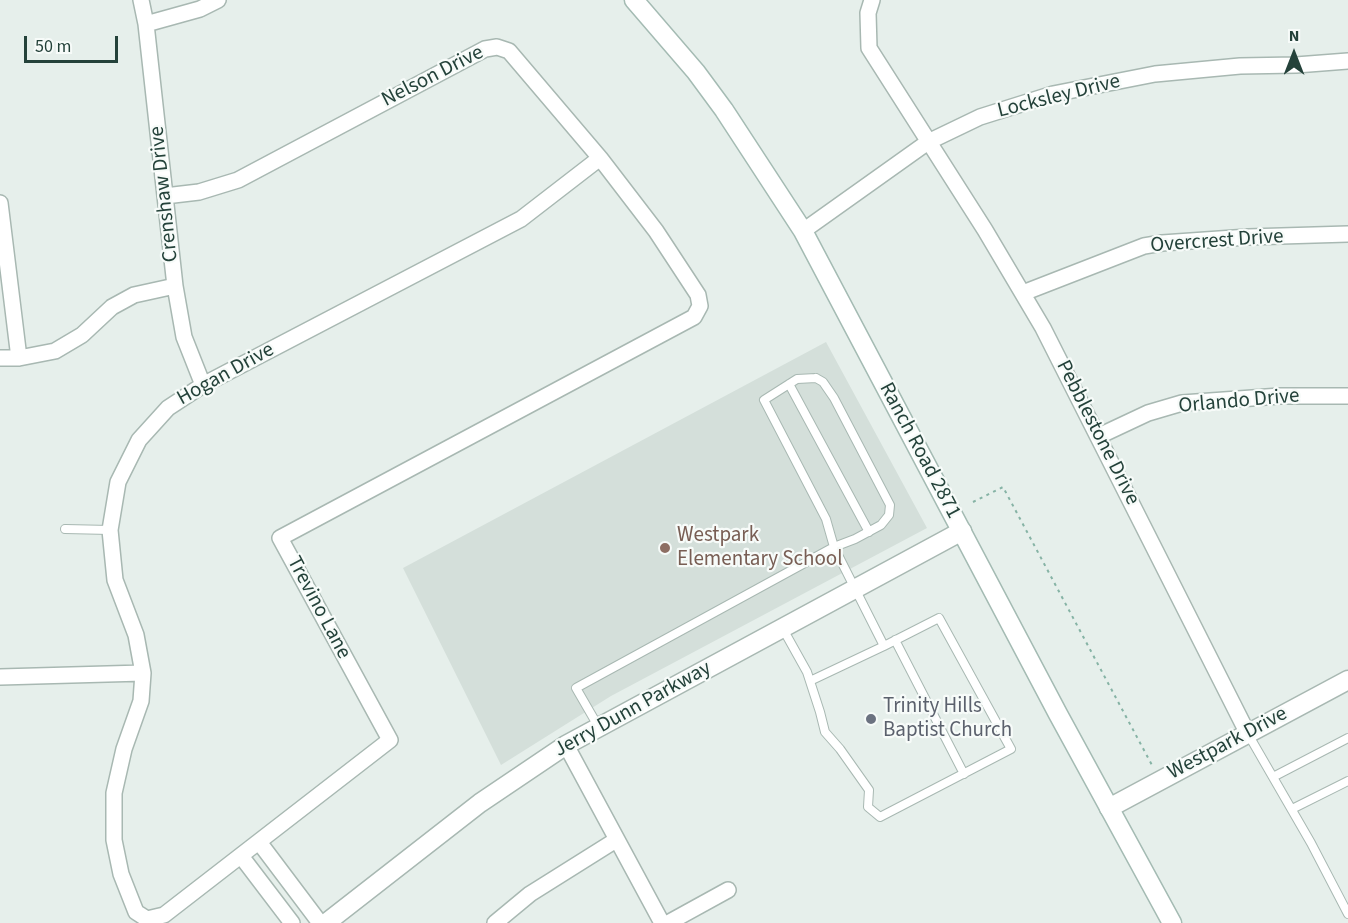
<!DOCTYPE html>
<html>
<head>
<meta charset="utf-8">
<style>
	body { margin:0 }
	#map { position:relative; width:1348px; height:923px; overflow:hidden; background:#e6efeb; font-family:"Source Sans 3",sans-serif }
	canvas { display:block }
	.north { position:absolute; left:1264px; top:24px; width:60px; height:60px; -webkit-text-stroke:4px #f7fbf9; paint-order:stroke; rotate:0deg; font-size:16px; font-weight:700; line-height:24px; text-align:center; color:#24423a }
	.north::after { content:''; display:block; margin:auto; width:21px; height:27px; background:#24423a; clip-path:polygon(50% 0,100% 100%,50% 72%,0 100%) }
	.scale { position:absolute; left:24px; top:36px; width:94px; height:27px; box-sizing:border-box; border:3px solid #24423a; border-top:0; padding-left:8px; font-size:18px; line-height:21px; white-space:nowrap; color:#24423a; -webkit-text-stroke:4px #f7fbf9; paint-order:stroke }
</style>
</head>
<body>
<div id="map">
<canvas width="1348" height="923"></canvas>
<div class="north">N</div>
<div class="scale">50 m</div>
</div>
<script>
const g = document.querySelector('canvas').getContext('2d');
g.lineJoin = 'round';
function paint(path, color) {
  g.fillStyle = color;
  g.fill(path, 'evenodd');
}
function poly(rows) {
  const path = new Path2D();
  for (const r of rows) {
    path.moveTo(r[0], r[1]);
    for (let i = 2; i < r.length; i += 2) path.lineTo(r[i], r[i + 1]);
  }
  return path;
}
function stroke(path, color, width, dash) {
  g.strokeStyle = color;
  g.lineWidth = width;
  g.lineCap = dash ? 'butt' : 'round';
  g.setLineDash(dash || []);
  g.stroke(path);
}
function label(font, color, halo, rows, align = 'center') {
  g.font = font + ' "Source Sans 3",sans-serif';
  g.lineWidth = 4.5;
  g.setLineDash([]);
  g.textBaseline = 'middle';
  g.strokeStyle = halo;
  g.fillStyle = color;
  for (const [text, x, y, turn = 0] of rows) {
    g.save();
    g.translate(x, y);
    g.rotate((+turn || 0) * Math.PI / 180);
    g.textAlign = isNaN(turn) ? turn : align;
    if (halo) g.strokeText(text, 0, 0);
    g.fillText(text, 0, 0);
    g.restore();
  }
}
const built = poly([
	[826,342,927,528,611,696,501,765,403,568]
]);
const path = poly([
	[973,502,1003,487,1153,767]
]);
const service = poly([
	[816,378,823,382,834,398,890,505,889,515,881,525,855,539,834,547,826,519,764,400,797,379,816,378],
	[789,384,869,532],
	[65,529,110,530],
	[895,640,964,774],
	[810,681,884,646],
	[598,726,576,688,834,547,884,646,939,618,1011,749,880,817,868,807,869,790,840,749,825,732,820,712,807,672,783,629],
	[1248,734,1311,843,1348,914],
	[1273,777,1348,738],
	[1292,809,1348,781]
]);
const minor = poly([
	[141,0,146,24,175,286,184,337,203,385],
	[872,0,868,13,869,48,985,230,1043,328,1248,734],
	[146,24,200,9,218,0],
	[165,196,199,192,238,180,485,49,497,47,509,51,600,158,656,231,698,295,700,306,694,317,280,538,390,740,164,915,147,919,136,912,121,874,114,840,114,793,124,749,141,701,143,673,136,635,115,580,110,530,118,482,139,440,168,408,203,385,521,219,600,158],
	[0,203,19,358],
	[803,231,928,142,980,117,1053,94,1155,74,1240,66,1296,65,1348,61],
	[1023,293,1144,246,1162,243,1248,237,1348,234],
	[0,358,19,358,55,351,82,335,112,307,134,295,175,286],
	[1099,436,1148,413,1182,403,1280,396,1348,396],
	[0,677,143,673],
	[566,745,662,923],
	[259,842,320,923],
	[241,856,292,923],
	[495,923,530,894,616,840],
	[668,923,728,890]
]);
const tertiary = poly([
	[1109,808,1348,680],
	[326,923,480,803,566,745,962,531]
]);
const secondary = poly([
	[634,0,696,72,724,110,803,231,1058,714,1172,923]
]);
const markers = [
	[665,548,6,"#8d6e63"],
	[871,719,6,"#6b7280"]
];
const streetNames = [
	["Nelson Drive",433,77,-27],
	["Locksley Drive",1059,97,-14],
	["Crenshaw Drive",165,194,-96],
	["Overcrest Drive",1217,242,-4],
	["Hogan Drive",226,375,-29],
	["Orlando Drive",1239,402,-5],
	["Pebblestone Drive",1097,433,63],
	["Ranch Road 2871",919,451,62],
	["Trevino Lane",318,608,62],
	["Jerry Dunn Parkway",633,710,-29],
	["Westpark Drive",1228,744,-28]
];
const educationNames = [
	["Westpark",677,536],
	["Elementary School",677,560]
];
const worshipNames = [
	["Trinity Hills",883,707],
	["Baptist Church",883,731]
];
paint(built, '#d4dfda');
stroke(service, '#a8b8b2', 10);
stroke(minor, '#a8b8b2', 18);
stroke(tertiary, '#a8b8b2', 21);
stroke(secondary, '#a4bbb3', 21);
stroke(path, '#86b3a5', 2, [3, 4.5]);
stroke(service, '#fff', 8);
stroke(minor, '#fff', 15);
stroke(tertiary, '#fff', 18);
stroke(secondary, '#fff', 18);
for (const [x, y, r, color] of markers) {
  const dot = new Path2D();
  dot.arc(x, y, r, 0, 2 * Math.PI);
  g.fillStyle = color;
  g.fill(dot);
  stroke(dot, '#f7fbf9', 2);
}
label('21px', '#24423a', '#f7fbf9', streetNames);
label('21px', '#785e54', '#f7fbf9', educationNames, 'left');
label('21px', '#5b616d', '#f7fbf9', worshipNames, 'left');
</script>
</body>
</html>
